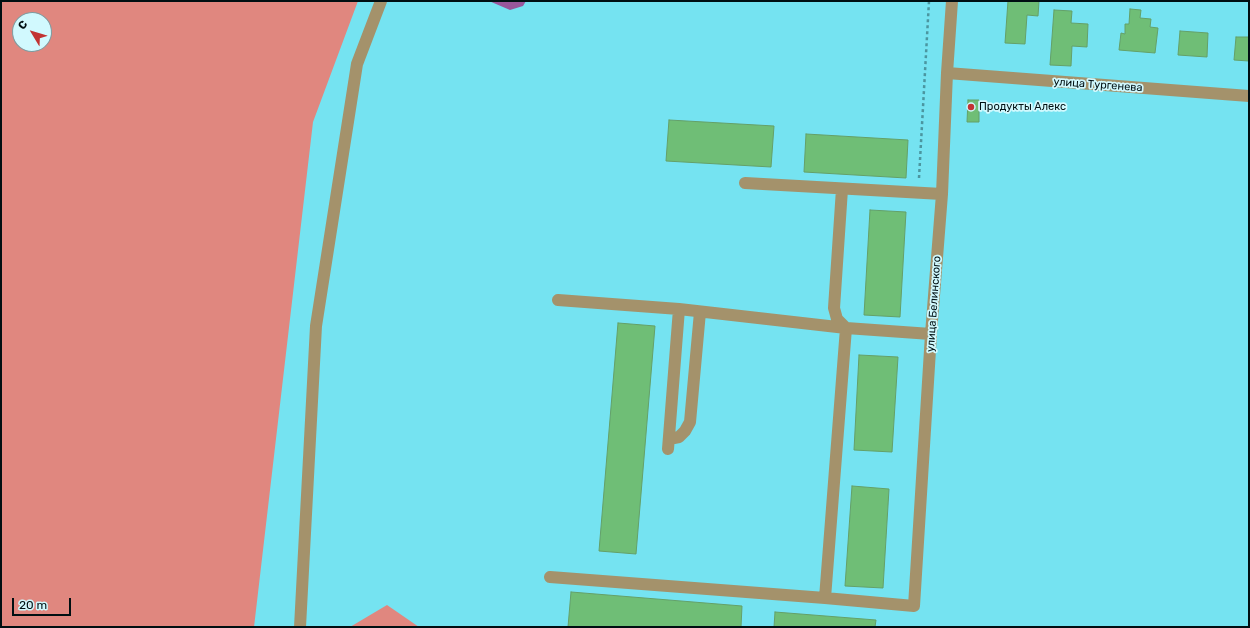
<!DOCTYPE html>
<html>
<head>
<meta charset="utf-8">
<style>
	body { margin:0 }
	#map { position:relative; width:1250px; height:628px; overflow:hidden; background:#75e3f1; font-family:Rubik,sans-serif }
	canvas { display:block }
	.frame { position:absolute; inset:0; border:2px solid #000f12; pointer-events:none }
	.north { position:absolute; left:12px; top:12px; width:40px; height:40px; box-sizing:border-box; background:#d1f9fe; border:1px solid #7d9ba0; border-radius:50%; rotate:308deg; font-size:11px; font-weight:700; line-height:16px; text-align:center; color:#000f12 }
	.north::after { content:''; display:block; margin:auto; width:14px; height:18px; background:#c23332; clip-path:polygon(50% 0,100% 100%,50% 72%,0 100%) }
	.scale { position:absolute; left:12px; top:598px; width:59px; height:18px; box-sizing:border-box; border:2px solid #000f12; border-top:0; padding-left:5px; font-size:12px; line-height:14px; white-space:nowrap; color:#000f12; -webkit-text-stroke:3px #d1f9fe; paint-order:stroke }
</style>
</head>
<body>
<div id="map">
<canvas width="1250" height="628"></canvas>
<div class="frame"></div>
<div class="north">С</div>
<div class="scale">20 m</div>
</div>
<script>
const g = document.querySelector('canvas').getContext('2d');
g.lineJoin = 'round';
function paint(path, color) {
  g.fillStyle = color;
  g.fill(path, 'evenodd');
}
function poly(rows) {
  const path = new Path2D();
  for (const r of rows) {
    path.moveTo(r[0], r[1]);
    for (let i = 2; i < r.length; i += 2) path.lineTo(r[i], r[i + 1]);
  }
  return path;
}
function stroke(path, color, width, dash) {
  g.strokeStyle = color;
  g.lineWidth = width;
  g.lineCap = dash ? 'butt' : 'round';
  g.setLineDash(dash || []);
  g.stroke(path);
}
function label(font, color, halo, rows, align = 'center') {
  g.font = font + ' Rubik,sans-serif';
  g.lineWidth = 3.5;
  g.setLineDash([]);
  g.textBaseline = 'middle';
  g.strokeStyle = halo;
  g.fillStyle = color;
  for (const [text, x, y, turn = 0] of rows) {
    g.save();
    g.translate(x, y);
    g.rotate((+turn || 0) * Math.PI / 180);
    g.textAlign = isNaN(turn) ? turn : align;
    if (halo) g.strokeText(text, 0, 0);
    g.fillText(text, 0, 0);
    g.restore();
  }
}
const green = poly([
	[1,1,358,1,313,122,254,627,1,627],
	[20,20,44,20,44,44,20,44],
	[387,605,419,627,350,627]
]);
const water = poly([
	[489,1,526,1,523,6,510,10]
]);
const building = poly([
	[1008,1,1039,1,1038,16,1027,15,1025,44,1005,43,1008,1],
	[1130,9,1141,10,1140,18,1151,19,1150,27,1158,28,1155,53,1119,50,1121,33,1125,34,1125,24,1129,24,1130,9],
	[1054,10,1072,11,1071,23,1088,24,1087,47,1072,46,1071,66,1050,65,1054,10],
	[1180,31,1208,33,1207,57,1178,55,1180,31],
	[1236,37,1249,37,1249,61,1234,60,1236,37],
	[968,100,979,100,979,122,967,122,968,100],
	[669,120,774,126,771,167,666,161,669,120],
	[806,134,908,140,906,178,804,172,806,134],
	[870,210,906,212,900,317,864,315,870,210],
	[618,323,655,326,636,554,599,551,618,323],
	[859,355,898,357,892,452,854,450,859,355],
	[852,486,889,489,883,588,845,586,852,486],
	[571,592,742,606,741,627,568,627,571,592],
	[775,612,876,620,875,627,774,627,775,612]
]);
const path = poly([
	[919,178,929,1]
]);
const minor = poly([
	[947,73,1249,96],
	[745,183,942,194],
	[558,300,679,309],
	[669,439,679,437,685,431,690,422,700,312],
	[668,449,679,309,846,328,931,334],
	[550,577,825,598,914,606,931,334,942,194,947,73,952,1],
	[825,598,846,328,837,319,834,308,842,189],
	[300,627,316,326,357,64,381,1]
]);
const markers = [
	[971,107,4,"#c23332"]
];
const streetNames = [
	["улица Тургенева",1098,85,4],
	["улица Белинского",934,304,-86]
];
const poiNames = [
	["Продукты Алекс",979,107]
];
paint(green, '#e0877f');
paint(water, '#99569b');
paint(building, '#6fbe76');
stroke(building, '#64a068', 1);
stroke(path, '#4b96a0', 2.5, [3, 3]);
stroke(minor, '#a4926b', 12);
for (const [x, y, r, color] of markers) {
  const dot = new Path2D();
  dot.arc(x, y, r, 0, 2 * Math.PI);
  g.fillStyle = color;
  g.fill(dot);
  stroke(dot, '#d1f9fe', 1.5);
}
label('11px', '#000f12', '#d1f9fe', streetNames);
label('11px', '#000f12', '#d1f9fe', poiNames, 'left');
</script>
</body>
</html>
